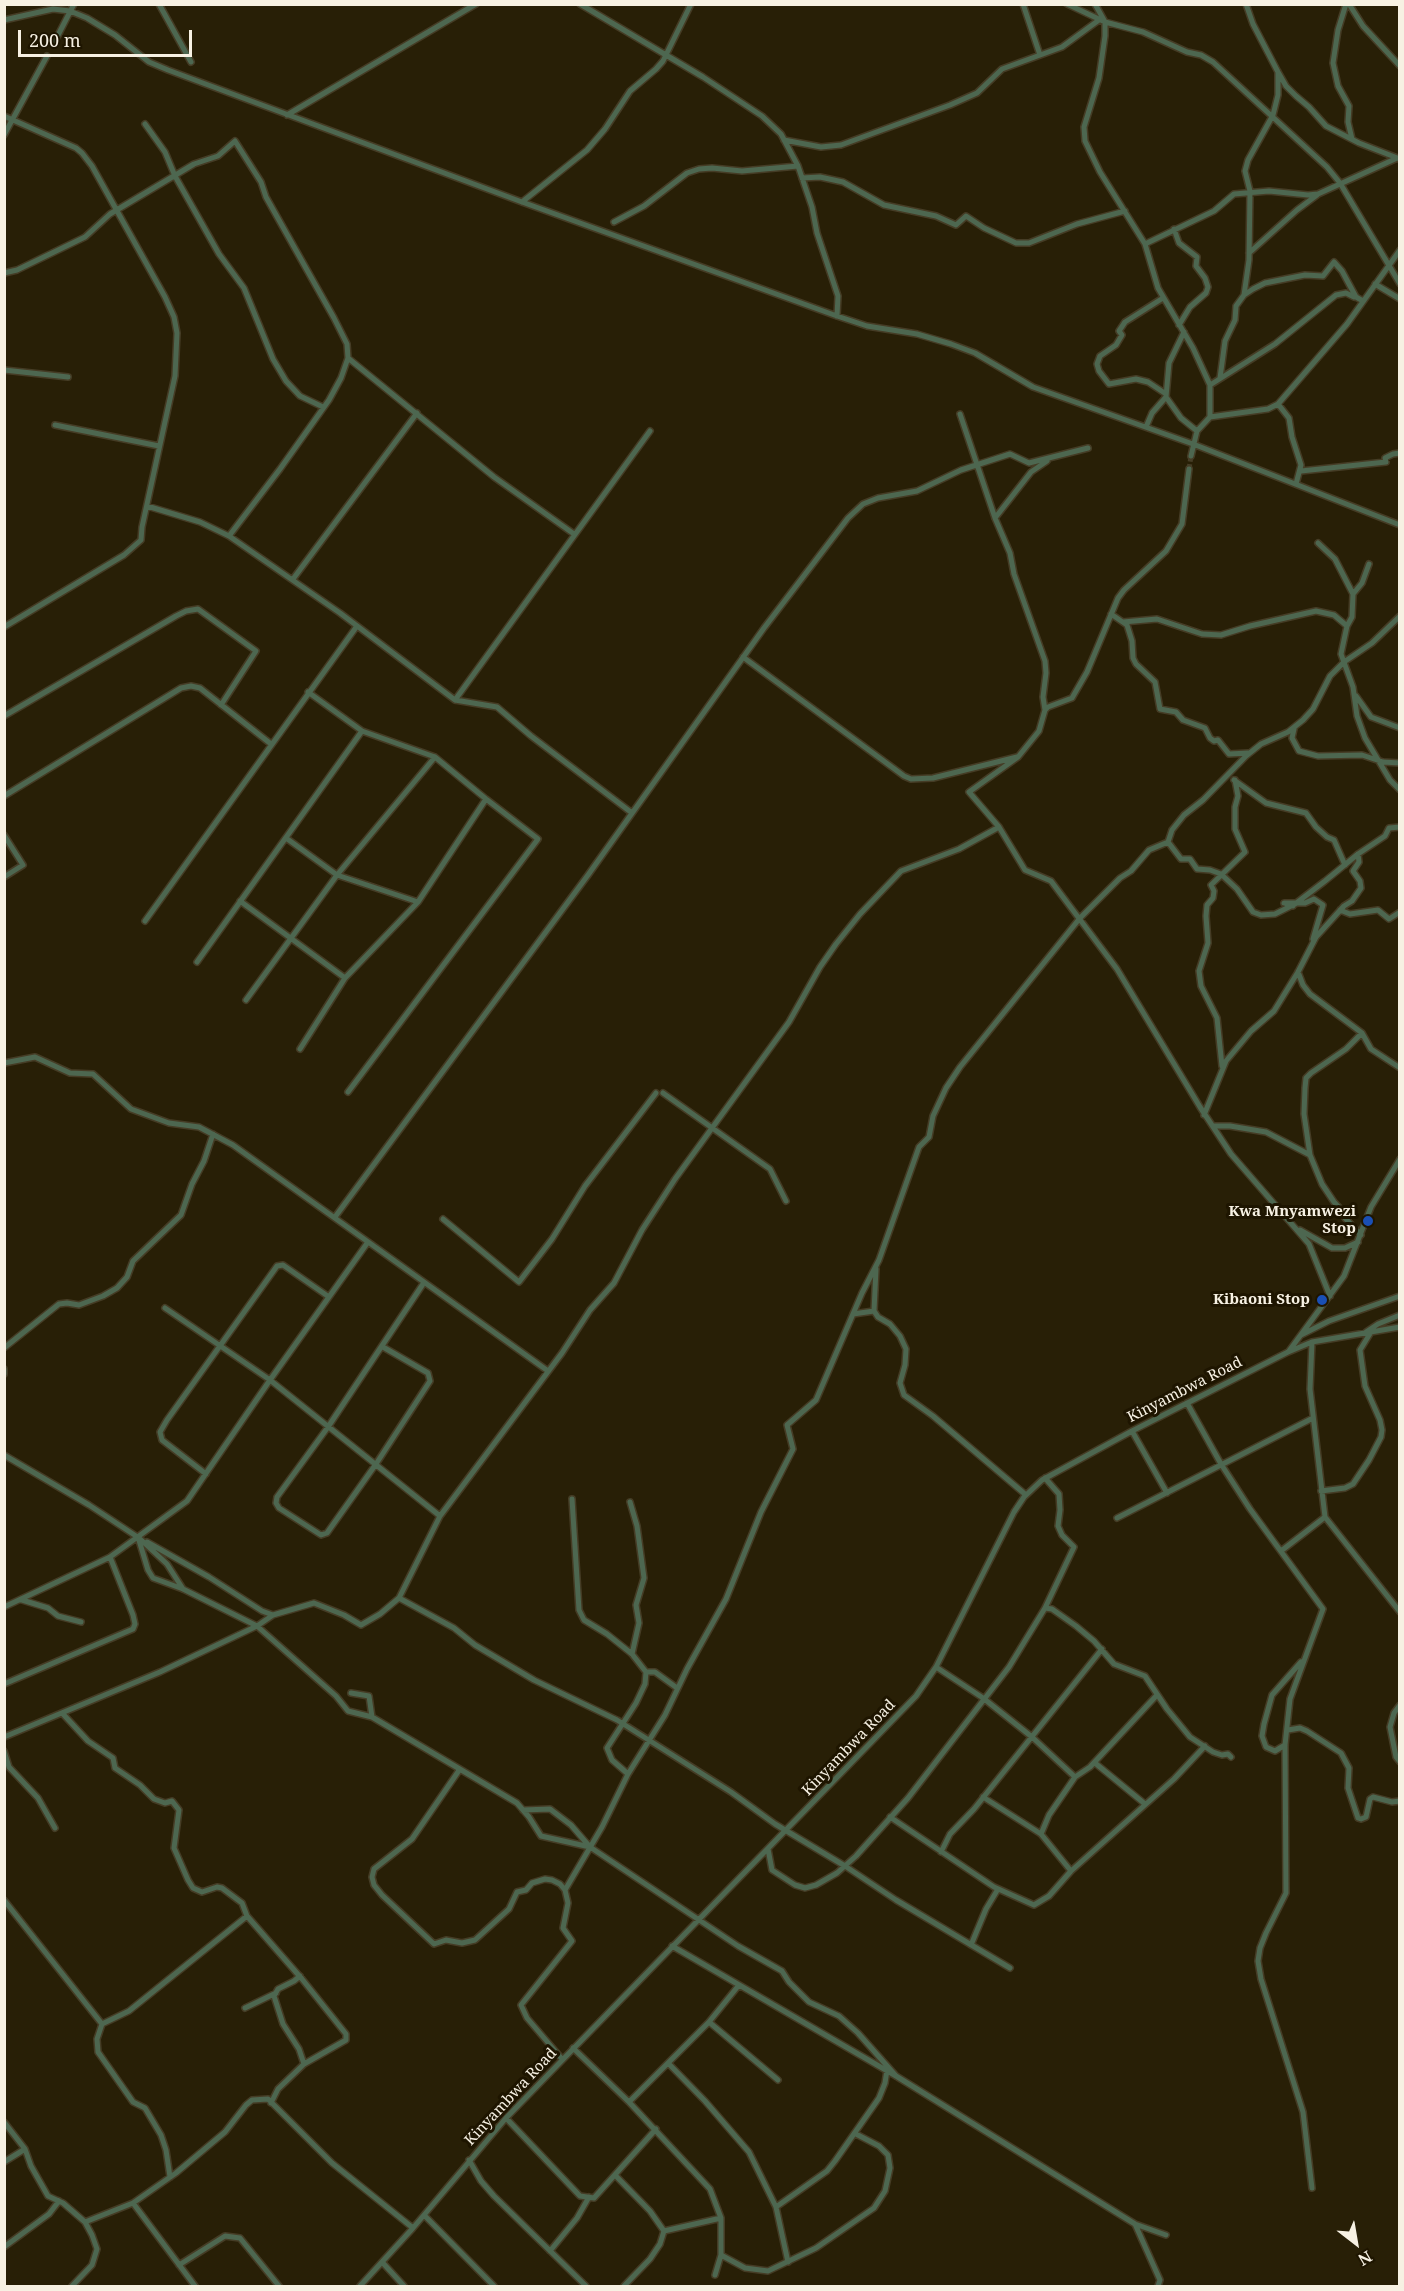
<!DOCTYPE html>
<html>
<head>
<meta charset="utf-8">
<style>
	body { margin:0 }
	#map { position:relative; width:1404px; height:2291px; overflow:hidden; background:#281f06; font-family:"Noto Serif",serif }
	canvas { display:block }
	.frame { position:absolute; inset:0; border:6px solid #f7f1e3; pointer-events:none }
	.north { position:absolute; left:1326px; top:2213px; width:60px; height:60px; -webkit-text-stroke:4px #1e1500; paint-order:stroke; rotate:149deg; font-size:16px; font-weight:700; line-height:24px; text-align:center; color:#f7f1e3 }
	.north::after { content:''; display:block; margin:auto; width:21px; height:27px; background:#f7f1e3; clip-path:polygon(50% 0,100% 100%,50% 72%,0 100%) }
	.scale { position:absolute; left:18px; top:30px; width:174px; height:27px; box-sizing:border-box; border:3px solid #f7f1e3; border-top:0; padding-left:8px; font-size:18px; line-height:21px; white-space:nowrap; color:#f7f1e3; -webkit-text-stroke:4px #1e1500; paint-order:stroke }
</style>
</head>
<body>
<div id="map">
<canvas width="1404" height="2291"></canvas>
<div class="frame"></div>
<div class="north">N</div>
<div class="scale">200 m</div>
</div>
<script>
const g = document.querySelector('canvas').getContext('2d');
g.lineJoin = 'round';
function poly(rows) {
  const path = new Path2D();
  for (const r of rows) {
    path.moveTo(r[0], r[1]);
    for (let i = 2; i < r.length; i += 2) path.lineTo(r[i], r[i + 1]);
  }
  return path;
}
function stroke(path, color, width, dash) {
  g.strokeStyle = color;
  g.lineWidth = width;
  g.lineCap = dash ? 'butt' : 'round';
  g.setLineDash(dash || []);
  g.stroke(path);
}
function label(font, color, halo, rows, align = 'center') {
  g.font = font + ' "Noto Serif",serif';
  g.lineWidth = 6;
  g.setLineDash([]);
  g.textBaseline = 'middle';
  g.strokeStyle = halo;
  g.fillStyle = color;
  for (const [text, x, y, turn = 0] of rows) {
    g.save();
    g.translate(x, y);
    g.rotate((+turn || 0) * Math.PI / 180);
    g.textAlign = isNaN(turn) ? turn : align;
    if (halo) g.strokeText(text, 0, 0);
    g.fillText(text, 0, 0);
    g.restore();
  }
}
const minorTunnel = poly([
	[1189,469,1191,456]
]);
const minor = poly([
	[159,4,191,62],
	[580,4,703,77,762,116,781,134,798,166,812,207,817,233,838,296,837,316],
	[1023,4,1040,55],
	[1067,4,1105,22,1143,32,1187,52,1201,55,1213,62,1327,167,1340,183,1400,284],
	[1095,4,1105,22,1105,36,1099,78,1084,127,1085,141,1100,172,1145,244,1158,288,1193,348,1210,385,1210,417],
	[1246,4,1253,24,1278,72,1286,86,1296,96,1309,107,1326,126,1359,143,1400,159],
	[1346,4,1338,30,1333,63,1338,86,1349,106,1348,122,1352,139],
	[1349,4,1363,26,1400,66],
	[4,20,53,9,70,11,87,18,115,35,149,62,168,70,522,202,837,316,867,326,917,334,951,344,975,353,1033,387,1193,444,1400,525],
	[54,43,74,4],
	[287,115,476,4],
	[4,116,76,148,82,153,92,166,165,297,174,317,177,333,175,376,142,527,141,540,124,555,4,627],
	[145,124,165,152,175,176,219,254,244,288,273,359,286,381,300,396,323,407],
	[4,135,47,56],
	[784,140,821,147,841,145,950,105,977,93,1002,69,1062,47,1099,20],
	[802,178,820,177,843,182,884,205,936,216,956,225,966,216,984,228,1016,243,1029,243,1077,224,1125,211],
	[522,202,587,150,605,129,630,91,656,69,663,61,691,4],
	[614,222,644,206,687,173,699,169,712,168,742,171,798,166],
	[1174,229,1179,243,1197,257,1196,266,1205,278,1208,287,1206,293,1190,307,1179,325],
	[1145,244,1214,211,1234,194,1269,191,1308,195,1318,194,1395,159],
	[1249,253,1297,210,1317,195],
	[4,273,17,270,85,237,110,214,194,164,218,156,235,141,261,182,266,197,334,318,347,344,348,358,341,378,329,400,280,469,229,536],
	[1375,284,1400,299],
	[1244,295,1249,260,1250,191,1245,171,1248,160,1273,115,1278,95,1278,72],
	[1163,298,1125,322,1119,331,1122,335,1116,345,1100,356,1097,364,1099,371,1109,384,1136,379,1148,382,1166,394],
	[348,358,494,477,574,534],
	[4,370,68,377],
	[1220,378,1225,341,1235,320,1236,306,1244,295,1253,289,1265,283,1305,275,1323,276,1334,262,1342,271,1356,297,1363,301],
	[1210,385,1275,344,1336,295,1346,293,1354,297],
	[1166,397,1181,418,1197,431],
	[1278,404,1289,418,1292,437,1301,465,1296,484],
	[960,414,995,518,1010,553,1014,574,1045,661,1046,673,1043,697,1045,710],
	[55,425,159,446],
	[1146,427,1152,413,1166,397,1169,363,1184,332],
	[1191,456,1197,431,1210,417,1268,409,1278,404,1347,324,1400,250],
	[1189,469,1182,524,1166,551,1124,590,1118,598,1087,672,1072,698,1048,707,1045,710,1039,731,1018,757,969,792,999,827,1025,870,1051,881,1117,969,1200,1107,1231,1154,1309,1244,1330,1296],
	[1301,471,1386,462,1385,458,1393,454,1400,453],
	[147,506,200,522,229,536,340,613,455,700,497,707,531,736,632,813],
	[995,518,1031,472,1047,461],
	[1318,543,1335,559,1353,594],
	[1369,564,1362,583,1353,594,1352,617,1347,626,1341,654,1353,687,1357,716,1365,738,1390,780,1400,790],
	[293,579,417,413],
	[1111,614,1127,625,1132,641,1133,658,1136,664,1155,682,1160,709,1176,712,1183,720,1205,728,1210,738,1214,741,1218,740,1229,754,1248,753],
	[1123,622,1157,619,1202,634,1221,635,1250,626,1316,611,1334,615,1347,626],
	[743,657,904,776,911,779,933,778,1017,757],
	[308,692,362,731,435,757,486,799,538,839,348,1092],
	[1356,696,1371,717,1400,728],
	[455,700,650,431],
	[4,716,176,616,186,611,198,609,256,651,221,705],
	[1294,729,1292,738,1299,751,1318,756,1362,755,1383,762,1400,763],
	[1234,780,1266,803,1306,813,1316,827,1327,837,1334,840,1345,865],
	[4,796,181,688,191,686,200,688,271,744],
	[4,835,23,865,4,877],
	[286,838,337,875,418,902],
	[1168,842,1181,859,1190,859,1197,869,1210,870,1221,874,1237,889,1253,912,1261,915,1275,914,1295,904,1325,881,1358,854,1385,836,1389,828,1400,827],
	[240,901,345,978],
	[1293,906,1284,903,1305,903,1314,899,1323,905,1313,939],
	[1340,910,1350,914,1378,910,1389,919,1400,912],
	[145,921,357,626],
	[197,962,362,731],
	[1298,972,1303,985,1310,994,1362,1033,1371,1049,1400,1068],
	[246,1000,337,875,435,757],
	[300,1049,345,978,418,902,486,799],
	[4,1063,35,1057,70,1073,93,1074,131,1109,169,1123,199,1127,233,1145,548,1371],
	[1222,1066,1217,1018,1201,986,1199,971,1208,943,1206,916,1207,905,1213,898,1214,891,1211,885,1245,852,1235,829,1235,807,1238,796,1235,780],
	[663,1093,770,1169,786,1201],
	[1204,1115,1226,1061,1251,1031,1274,1011,1298,972,1316,937,1344,906,1352,901,1361,888,1360,881,1353,871,1359,862,1358,854],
	[1213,1126,1230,1126,1266,1132,1310,1155],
	[335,1217,588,875,764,628,848,518,863,504,878,498,917,491,961,470,1010,454,1029,463,1088,448],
	[443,1219,519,1282,552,1239,585,1186,656,1093],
	[1300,1230,1332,1248,1345,1248,1358,1242],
	[1361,1235,1345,1218,1346,1215,1334,1202,1322,1184,1310,1155,1304,1114,1305,1088,1306,1078,1311,1073,1346,1049,1362,1033],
	[876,1269,874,1311,878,1317,890,1324,900,1336,906,1349,905,1365,900,1383,904,1395,933,1416,1026,1495],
	[165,1308,270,1380,440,1516],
	[853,1314,874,1311],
	[1366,1332,1378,1324,1400,1315],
	[1301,1335,1329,1321,1400,1296],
	[1312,1342,1310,1389,1325,1517,1400,1612],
	[383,1347,428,1373,430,1381,376,1464,327,1533,321,1535,279,1508,276,1503,277,1497,328,1427,423,1284],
	[4,1348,59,1304,67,1303,79,1305,103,1296,117,1288,127,1277,133,1261,181,1215,192,1184,204,1161,213,1134],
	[1289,1351,1344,1276,1371,1207,1400,1159],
	[4,1369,4,1374],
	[1187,1403,1221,1464,1250,1509,1323,1609,1290,1699,1285,1745,1286,1893,1266,1933,1260,1948,1258,1961,1261,1979,1303,2112,1312,2188],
	[1132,1431,1167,1493],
	[4,1455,89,1505,139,1538],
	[206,1474,162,1440,160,1432,167,1420,277,1266,283,1265,329,1297],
	[1321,1491,1345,1488,1353,1484,1369,1460,1381,1437,1382,1430,1380,1420,1365,1386,1360,1350,1371,1332],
	[572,1499,579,1610,584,1620,607,1634,632,1654,646,1672,645,1684,636,1703,607,1748,612,1760,628,1774],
	[630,1502,637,1526,644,1578,636,1605,639,1623,632,1654],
	[1117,1518,1313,1418],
	[147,1542,209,1577,262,1611,273,1615],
	[1281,1551,1325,1517],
	[183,1589,167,1564,138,1537,148,1570,153,1578,183,1589,257,1626,336,1696,348,1711,372,1717,517,1803,529,1817,541,1836,590,1847,738,1946,782,1971,789,1982,809,2002,839,2016,858,2033,896,2076],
	[399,1598,454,1628,475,1645,534,1680,617,1720,731,1792,775,1824,845,1866,896,1900,1010,1968],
	[22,1600,48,1608,58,1616,81,1622],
	[4,1607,110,1557,187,1501,270,1380,368,1242],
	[1045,1608,1052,1609,1076,1626,1094,1641,1114,1664,1145,1676,1167,1709,1190,1737,1213,1752,1222,1755,1228,1754,1231,1757],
	[936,1667,983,1698,1032,1737,1075,1777],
	[646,1672,655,1672,677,1688],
	[4,1684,133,1629,135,1624,133,1615,110,1557],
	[351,1693,369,1696,372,1717],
	[1400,1705,1394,1713,1390,1727,1396,1757,1400,1762],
	[63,1714,88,1741,113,1758,115,1768,140,1785,154,1799,165,1803,172,1801,179,1810,174,1848,188,1880,193,1888,202,1892,217,1887,222,1888,242,1903,247,1916],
	[1288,1730,1300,1728,1307,1731,1341,1753,1349,1768,1348,1788,1358,1818,1361,1819,1366,1817,1370,1799,1373,1797,1392,1802,1400,1801],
	[4,1737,160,1672,257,1626,273,1615,314,1603,344,1615,361,1625,380,1614,399,1598,440,1516,562,1353,590,1310,614,1283,642,1230,675,1179,789,1022,820,967,836,944,860,914,901,871,959,849,999,827],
	[1285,1745,1275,1751,1266,1747,1262,1736,1264,1724,1272,1695,1301,1662],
	[4,1751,9,1767,38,1798,55,1828],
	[1095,1763,1145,1804],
	[460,1769,412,1839,374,1869,372,1877,374,1885,382,1895,434,1944,446,1940,462,1943,475,1940,509,1909,517,1892,526,1890,532,1883,545,1879,552,1880,560,1884,565,1890],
	[983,1797,1041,1834,1071,1871],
	[523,1810,550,1809,571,1825,590,1847],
	[890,1817,994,1887,1034,1905,1049,1896,1071,1871,1174,1779,1205,1746],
	[1041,1834,1049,1815,1075,1777,1090,1767,1157,1695],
	[768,1849,772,1870,795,1885,805,1888,816,1885,837,1873,856,1856,908,1798,1009,1667,1045,1608,1074,1547,1062,1535,1058,1526,1060,1510,1059,1494,1045,1478],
	[941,1852,950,1834,974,1809,1102,1649],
	[4,1900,102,2024],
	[971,1945,986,1909,998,1889],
	[672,1946,896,2076,1135,2224,1160,2280,1158,2286],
	[300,1976,294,1981,278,1989,274,1996,283,2024,299,2049,304,2064],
	[739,1985,709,2022,778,2080],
	[245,2008,276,1993],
	[709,2022,629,2102,710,2189,721,2218,721,2255,715,2275],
	[573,2048,629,2102],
	[562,2059,527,2018,521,2005,572,1941,563,1928,568,1903,565,1890,602,1827,628,1774,665,1715,687,1669,726,1599,761,1512,793,1449,787,1425,816,1400,862,1293,879,1260,919,1147,929,1137,933,1116,946,1088,960,1067,1080,918,1120,878,1131,871,1149,850,1168,842,1172,830,1184,815,1203,800,1246,756,1261,744,1288,732,1303,720,1313,709,1330,676,1344,662,1372,643,1400,616],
	[668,2063,705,2101,749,2152,776,2207,788,2262],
	[506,2118,580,2196,594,2198,656,2129],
	[4,2122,25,2149,31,2166,48,2196,63,2203,85,2222,92,2235,97,2249,92,2265,72,2286],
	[469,2160,481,2181,494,2196,586,2286],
	[4,2162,25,2149],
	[615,2175,650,2211,664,2231,660,2244,650,2259,624,2286],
	[170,2177,166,2150,161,2135,145,2108,133,2102,98,2052,97,2039,102,2024,129,2011,247,1916,302,1979,346,2034,346,2040,304,2064,278,2089,271,2103],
	[133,2203,195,2286],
	[776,2207,827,2171,835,2161,879,2098,885,2083,887,2070],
	[424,2215,494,2286],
	[85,2222,133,2203,176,2173,225,2132,246,2105,252,2100,268,2099,332,2163,413,2228],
	[1135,2224,1166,2235],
	[664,2231,721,2218],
	[4,2247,49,2214,59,2201],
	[550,2251,577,2218,589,2197],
	[721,2255,745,2268,768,2271,816,2248,874,2208,885,2191,890,2168,888,2155,879,2146,856,2134],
	[382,2262,404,2286],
	[179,2265,225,2236,240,2238,279,2286],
	[360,2286,413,2228,506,2118,916,1696,936,1667,1014,1512,1024,1497,1042,1480,1132,1431,1288,1352,1312,1342,1400,1327]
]);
const markers = [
	[1368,1221,6,"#1a4fb4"],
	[1322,1300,6,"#1a4fb4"]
];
const poiNames = [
	["Kwa Mnyamwezi",1356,1212],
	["Stop",1356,1229],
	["Kibaoni Stop",1310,1300]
];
const streetNames = [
	["Kinyambwa Road",1185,1390,-27],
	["Kinyambwa Road",849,1748,-46],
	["Kinyambwa Road",511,2097,-47]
];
stroke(minorTunnel, '#473e27', 5, [5, 2.5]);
stroke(minor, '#453c25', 8);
stroke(minor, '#4d6750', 5);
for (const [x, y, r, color] of markers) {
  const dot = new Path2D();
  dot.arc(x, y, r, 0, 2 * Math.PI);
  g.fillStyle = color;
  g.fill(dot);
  stroke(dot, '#1e1500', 2);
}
label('bold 15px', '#f7f1e3', '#1e1500', poiNames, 'right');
label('15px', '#f7f1e3', '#1e1500', streetNames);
</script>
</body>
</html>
